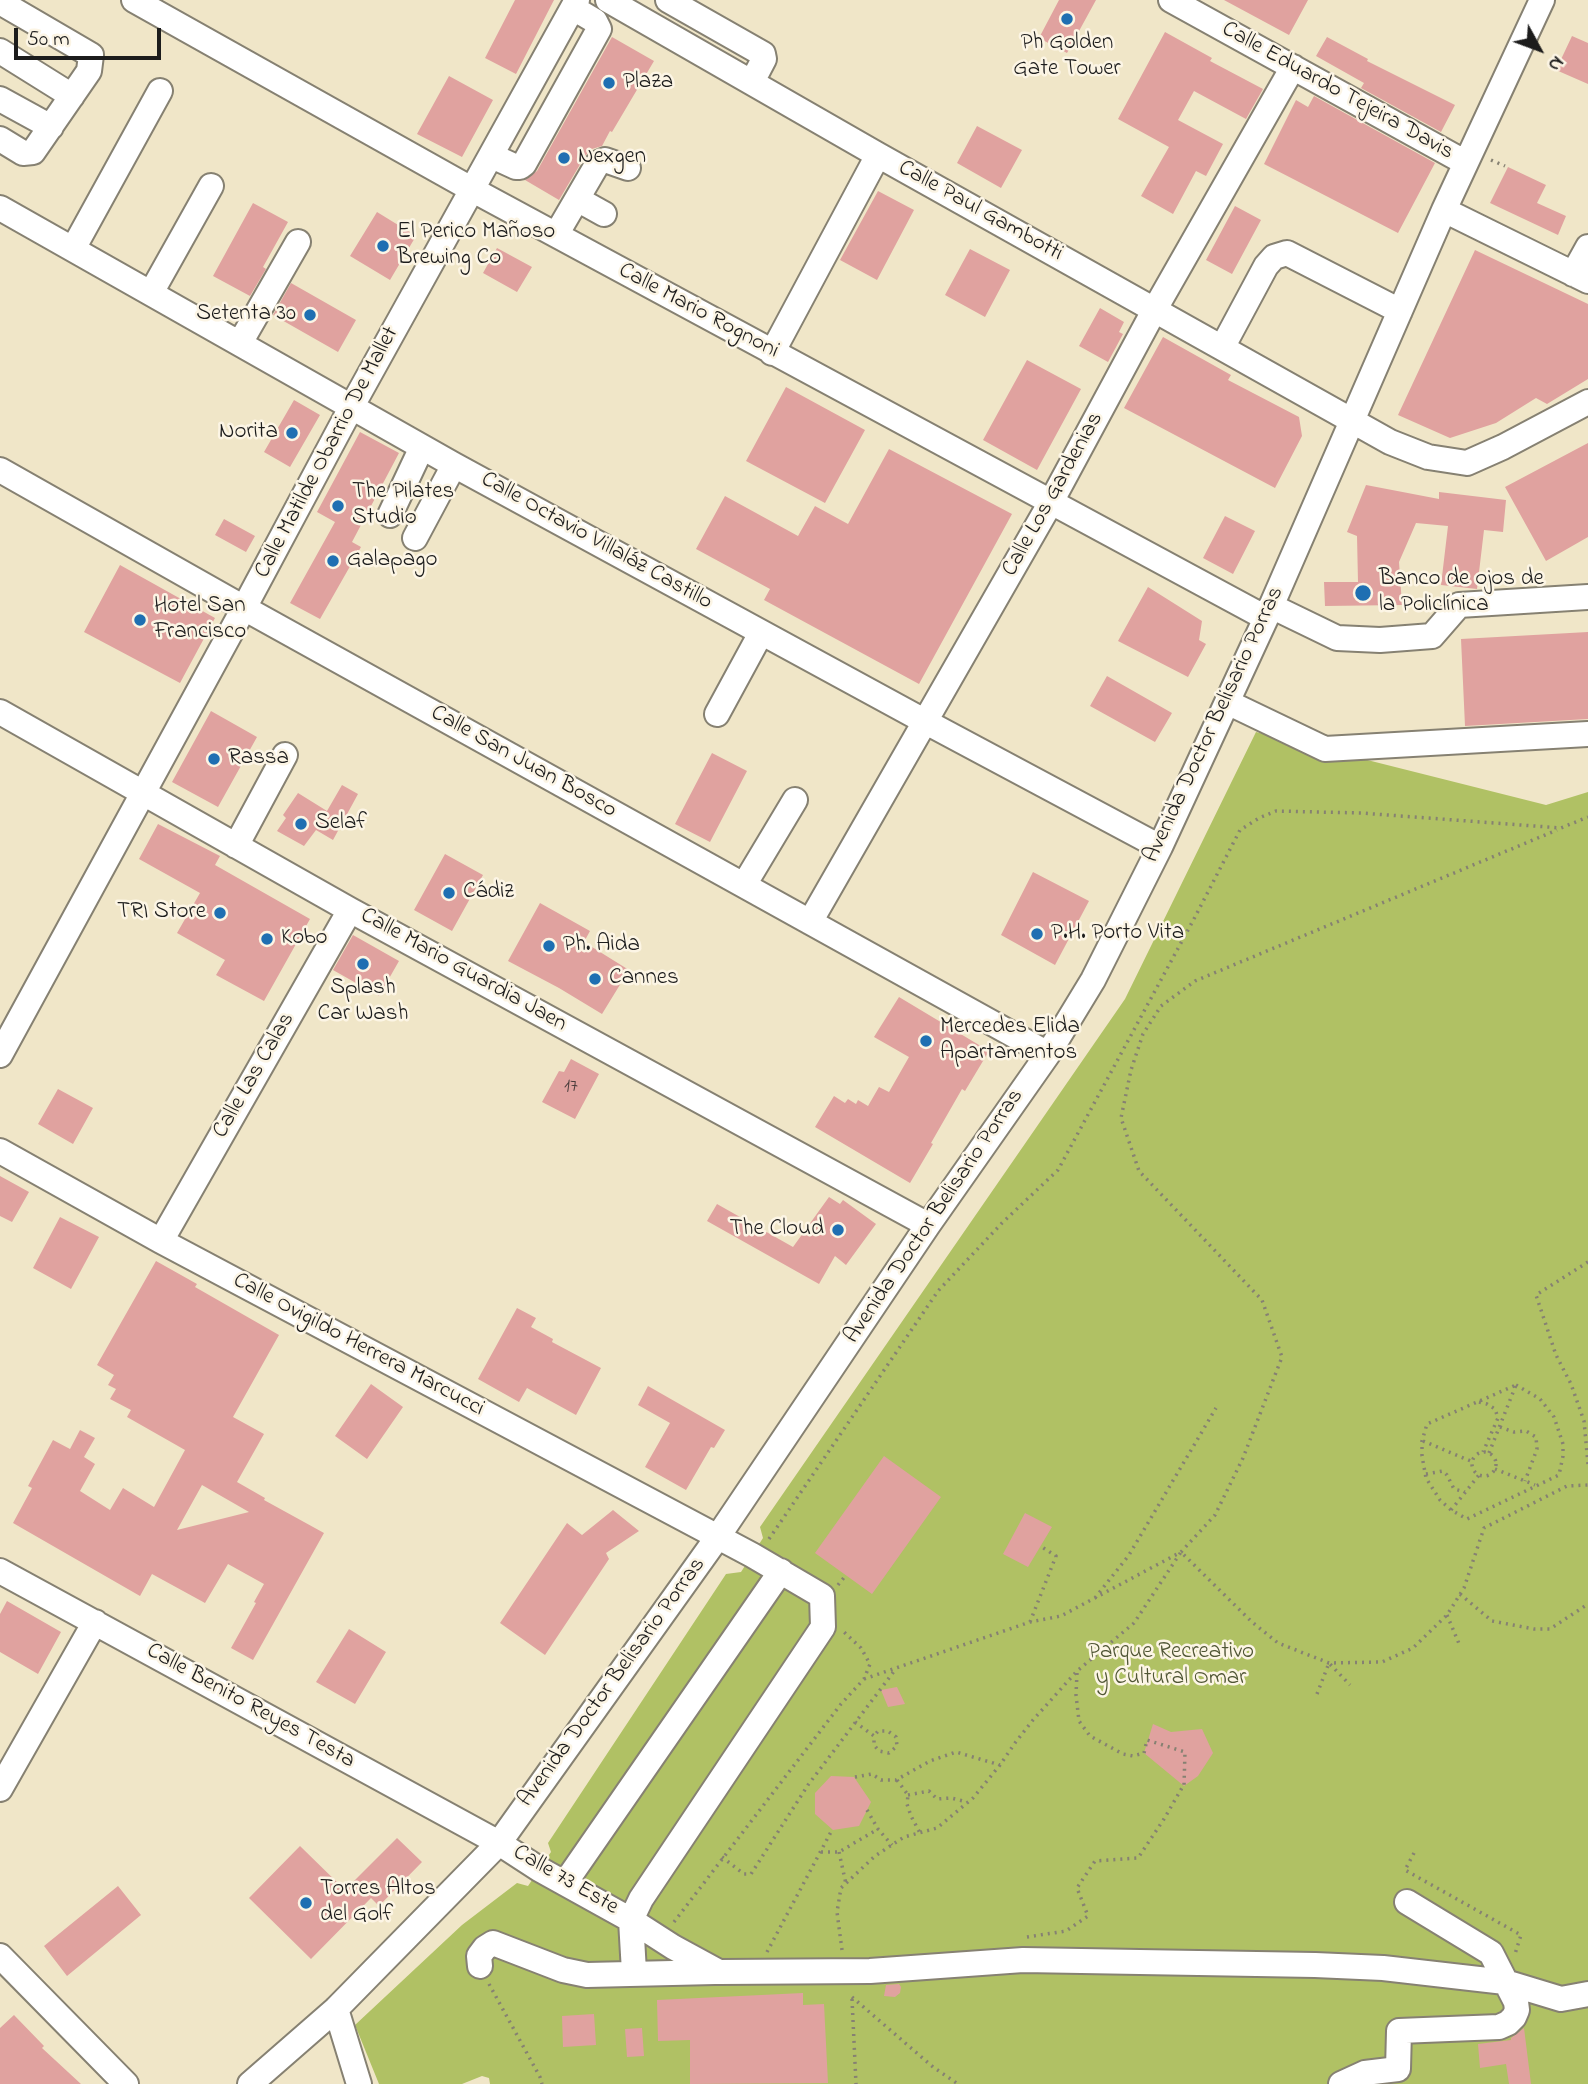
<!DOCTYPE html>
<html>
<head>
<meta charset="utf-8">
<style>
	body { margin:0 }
	#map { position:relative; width:1588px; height:2084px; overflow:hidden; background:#f0e6c8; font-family:"Indie Flower",sans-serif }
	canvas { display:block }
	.north { position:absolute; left:1504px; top:14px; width:70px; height:70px; -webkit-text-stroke:5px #fcf5e5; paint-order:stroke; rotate:131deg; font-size:19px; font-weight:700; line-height:28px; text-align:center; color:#1c1c1c }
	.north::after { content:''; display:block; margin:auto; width:24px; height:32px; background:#1c1c1c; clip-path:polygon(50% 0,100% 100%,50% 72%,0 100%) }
	.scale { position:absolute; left:14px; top:28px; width:147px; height:32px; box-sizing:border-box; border:4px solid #1c1c1c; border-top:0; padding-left:9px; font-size:21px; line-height:24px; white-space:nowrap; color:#1c1c1c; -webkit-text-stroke:5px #fcf5e5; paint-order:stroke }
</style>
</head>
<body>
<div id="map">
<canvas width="1588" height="2084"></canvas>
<div class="north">N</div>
<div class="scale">50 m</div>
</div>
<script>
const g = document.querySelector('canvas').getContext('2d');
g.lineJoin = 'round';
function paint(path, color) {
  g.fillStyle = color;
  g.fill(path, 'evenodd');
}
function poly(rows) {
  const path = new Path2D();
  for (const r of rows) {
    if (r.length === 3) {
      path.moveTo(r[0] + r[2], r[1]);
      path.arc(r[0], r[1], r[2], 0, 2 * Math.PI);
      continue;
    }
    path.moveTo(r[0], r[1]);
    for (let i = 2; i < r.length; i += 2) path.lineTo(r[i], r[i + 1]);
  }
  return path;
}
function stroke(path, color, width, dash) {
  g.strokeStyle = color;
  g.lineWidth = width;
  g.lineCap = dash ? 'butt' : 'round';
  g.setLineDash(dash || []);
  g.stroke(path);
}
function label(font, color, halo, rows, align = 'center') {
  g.font = font + ' "Indie Flower",sans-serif';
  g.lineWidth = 5;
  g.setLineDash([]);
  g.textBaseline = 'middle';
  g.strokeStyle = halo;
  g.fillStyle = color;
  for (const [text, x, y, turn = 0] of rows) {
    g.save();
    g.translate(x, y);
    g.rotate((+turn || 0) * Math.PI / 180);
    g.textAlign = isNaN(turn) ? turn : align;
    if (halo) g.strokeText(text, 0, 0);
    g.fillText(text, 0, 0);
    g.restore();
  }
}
const green = poly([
	[1256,732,1546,805,1588,792,1588,2084,490,2084,489,2078,482,2076,462,2084,379,2084,355,2025,462,1925,517,1883,528,1886,551,1852,548,1843,726,1574,741,1572,763,1538,760,1527,1125,999]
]);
const building = poly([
	[515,0,554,0,516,74,485,58],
	[1059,0,1096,0,1067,53,1039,38],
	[1224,0,1308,0,1289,35],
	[1165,32,1212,58,1210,61,1263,89,1246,119,1194,91,1178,120,1223,144,1206,176,1196,171,1173,214,1141,196,1169,147,1118,119],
	[1572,36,1588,43,1588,84,1556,70],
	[612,37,654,61,612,132,610,131,602,146,592,149,585,156,559,200,525,180,537,171],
	[1327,37,1368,59,1367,61,1455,105,1441,132,1361,88,1364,83,1316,56],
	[449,76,493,100,462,157,417,134],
	[1314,96,1435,163,1398,233,1264,164,1296,100,1308,107],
	[977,126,1022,150,1001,188,957,163],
	[1508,167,1546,185,1537,203,1566,216,1558,235,1490,203],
	[878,191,914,210,877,280,840,260],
	[253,203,288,222,263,267,266,269,250,296,213,276],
	[1235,206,1261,220,1232,274,1206,260],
	[377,212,416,236,390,280,350,256],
	[497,248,532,267,517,292,483,273],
	[970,249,1010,270,985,317,945,295],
	[1475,250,1588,304,1588,379,1547,404,1536,398,1496,423,1450,438,1398,415],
	[291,283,356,320,338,352,273,315],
	[1100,308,1124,322,1119,332,1123,334,1108,362,1079,346],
	[1163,337,1231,375,1228,380,1299,417,1302,436,1275,488,1124,408],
	[1027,360,1081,389,1037,470,983,440],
	[786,387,865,430,825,503,746,461],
	[294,400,320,415,290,467,264,452],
	[360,432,399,453,352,542,361,547,320,619,290,603,335,522,317,512],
	[1588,443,1588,537,1546,561,1505,487],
	[889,449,1012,514,919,684,764,600,770,589,696,549,725,496,798,536,815,506,848,524],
	[1366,485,1439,499,1439,492,1506,500,1503,532,1484,530,1477,589,1441,585,1448,526,1416,523,1399,562,1402,605,1325,606,1324,582,1358,582,1357,536,1347,532],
	[1225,516,1255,531,1233,574,1203,558],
	[224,519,255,536,246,552,215,535],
	[120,565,215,618,180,683,84,632],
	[1148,587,1202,621,1199,640,1206,644,1188,677,1118,641],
	[1588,632,1588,719,1465,726,1461,639],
	[1107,676,1172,713,1155,742,1090,706],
	[211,711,257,737,218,807,172,782],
	[712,753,747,771,710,842,675,824],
	[342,785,358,794,333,840,316,830,304,846,277,831,286,818,283,815,298,793,327,811],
	[158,824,220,856,215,865,310,919,264,1001,216,975,225,960,177,933,200,893,139,859],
	[445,854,483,875,452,931,414,910],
	[1033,872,1089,901,1055,965,1001,935],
	[540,903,590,931,584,942,629,970,602,1014,559,988,508,961],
	[353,935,399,961,379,996,333,970],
	[899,997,989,1051,965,1091,962,1089,931,1143,933,1144,910,1183,815,1127,834,1096,845,1103,848,1099,856,1104,858,1100,868,1106,879,1087,889,1092,909,1057,874,1037],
	[571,1059,599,1074,575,1119,542,1102,559,1071,564,1072],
	[58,1089,93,1108,73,1144,38,1124],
	[0,1176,29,1192,12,1222,0,1216],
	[829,1197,840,1204,843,1200,876,1224,846,1265,835,1256,819,1284,707,1221,717,1204,793,1247],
	[60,1217,99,1237,71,1289,33,1268],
	[156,1261,197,1284,195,1287,279,1335,233,1417,264,1434,237,1482,265,1498,264,1500,324,1533,253,1660,231,1648,256,1603,254,1602,264,1584,228,1564,205,1603,152,1574,140,1596,13,1523,32,1488,28,1486,53,1440,70,1449,80,1430,95,1438,84,1457,95,1464,80,1491,110,1510,123,1488,154,1507,185,1450,127,1417,131,1410,110,1399,116,1389,108,1385,114,1375,97,1365],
	[202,1485,249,1512,177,1530],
	[517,1308,536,1318,531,1327,553,1339,552,1342,601,1368,576,1415,527,1388,519,1402,478,1379],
	[371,1384,403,1407,367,1459,335,1436],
	[648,1386,725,1430,714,1448,711,1447,686,1490,645,1467,670,1423,638,1405],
	[884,1456,941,1497,872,1594,815,1553],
	[613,1510,639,1531,606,1553,609,1559,545,1655,500,1623,567,1523,582,1535],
	[1025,1513,1052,1527,1028,1567,1003,1554],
	[7,1601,61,1632,38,1674,0,1652,0,1614],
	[349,1629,386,1652,355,1704,316,1682],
	[897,1687,905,1704,888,1707,881,1690],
	[1153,1724,1171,1732,1202,1729,1213,1753,1198,1776,1184,1786,1144,1753],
	[831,1776,854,1777,871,1802,859,1826,833,1830,815,1814,815,1793],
	[397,1838,422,1862,379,1906,371,1898,311,1959,249,1898,300,1846,345,1890],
	[118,1886,141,1915,67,1976,44,1946],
	[899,1984,901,1987,900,1993,895,1997,884,1996,886,1985],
	[803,1993,803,2005,824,2004,828,2083,690,2084,690,2040,658,2041,657,2000],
	[594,2014,596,2045,563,2047,562,2016],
	[14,2015,44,2046,42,2048,81,2084,0,2084,0,2028],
	[642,2028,644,2056,627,2057,625,2029],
	[1524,2028,1531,2084,1509,2084,1506,2064,1480,2068,1478,2044,1511,2040,1511,2038]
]);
const path = poly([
	[1491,160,1505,166],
	[1588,1262,1536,1295,1556,1355,1571,1384,1584,1421,1588,1464],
	[1516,1385,1540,1399,1554,1417,1563,1444,1563,1456,1559,1475,1467,1519,1451,1510,1440,1500,1426,1478,1422,1456,1422,1441,1427,1424,1516,1385],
	[1479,1402,1487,1404,1495,1409,1498,1418,1483,1452],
	[1500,1427,1514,1432,1526,1431,1536,1437,1537,1449,1525,1481],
	[1423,1441,1473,1462],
	[1484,1464,12],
	[1489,1453,1516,1385],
	[1495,1469,1535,1485],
	[1426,1474,1443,1471,1447,1475,1454,1489,1465,1492],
	[1451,1510,1479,1475],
	[769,1539,938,1291,1002,1223,1058,1170,1195,917,1240,830,1259,818,1276,811,1361,813,1561,828,1588,817],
	[838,1585,846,1575],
	[1460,1594,1492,1621,1534,1629,1550,1629,1588,1604],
	[1095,1598,1129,1555,1216,1408],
	[1447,1615,1460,1646],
	[1030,1622,1056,1556,1042,1547],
	[1077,1673,1076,1695,1079,1721,1090,1736,1123,1754,1133,1756,1144,1753,1147,1740,1185,1752,1184,1786],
	[864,1679,1030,1622,1061,1616,1181,1552,1215,1515,1243,1458,1282,1357,1262,1300,1139,1171,1121,1118,1131,1070,1143,1034,1161,1006,1195,981,1557,830],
	[1317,1694,1329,1663,1350,1685],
	[855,1722,874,1736,874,1745,879,1751,889,1753,897,1746,896,1737,888,1731,878,1731,874,1736],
	[855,1777,872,1774,881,1780,896,1780,930,1761,956,1752,1000,1765],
	[897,1780,908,1795,907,1804,911,1816,920,1833],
	[908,1795,929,1791,937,1799,951,1798,967,1802],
	[867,1810,878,1829,892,1845],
	[821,1852,839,1852,878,1829],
	[839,1852,846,1884],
	[1414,1853,1405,1870,1521,1935,1515,1954],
	[722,1857,744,1874,751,1874,808,1785,895,1670],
	[674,1922,841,1704,864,1679,870,1664,861,1648,844,1632],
	[1027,1937,1066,1931,1088,1916,1077,1888,1095,1861,1138,1858,1164,1819,1183,1786],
	[842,1950,837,1912,841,1888,875,1856,904,1837,937,1828,973,1798,1000,1765,1015,1743,1033,1720,1077,1671,1134,1623,1181,1552,1252,1622,1278,1643,1329,1663,1382,1662,1413,1648,1447,1615,1464,1588,1484,1528,1567,1486,1588,1485],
	[767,1952,832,1830],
	[489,1984,540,2077,542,2084],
	[852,1997,933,2067,958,2084],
	[852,1999,856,2084]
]);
const minor = poly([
	[134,0,473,190,1266,618],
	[608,0,878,155,1390,442,1428,457,1467,463,1503,447,1588,402],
	[668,0,763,54,764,59,752,82],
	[1171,0,1466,163],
	[0,2,91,55,89,71,33,152,23,153,0,139],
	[0,51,72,96],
	[0,99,51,127],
	[492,156,516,167,520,167,524,164,599,29,595,21,573,8],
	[577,199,604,214],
	[0,208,454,465,926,722,1160,847],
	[1444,210,1588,281],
	[556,235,598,163,605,160,628,168],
	[73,249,160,91],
	[1573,274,1588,247],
	[151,293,211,186],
	[240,343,298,242],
	[1222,348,1266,266,1274,257,1287,253,1400,311],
	[772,353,878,155],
	[0,470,244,608,1048,1054],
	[390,515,422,447],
	[415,538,454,465],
	[1271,606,1337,638,1380,640,1432,636,1459,605,1588,597],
	[1227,702,1325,749,1588,734],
	[0,712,350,910,928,1225],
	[717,714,761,633],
	[236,846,285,755],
	[744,885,795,800],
	[810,922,1051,502,1155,309,1293,67],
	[0,1055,244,608,352,406,577,0],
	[0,1151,161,1241,752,1555,822,1596,823,1627,641,1899,631,1920,634,1972],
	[161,1241,350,910],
	[0,1571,499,1843,539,1869,631,1920,673,1947,719,1972,870,1971,1023,1960,1315,1965,1383,1968,1505,1982,1561,1999,1588,1994],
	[0,1789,95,1622],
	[565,1883,781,1571],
	[0,1956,126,2084],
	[480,1966,479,1956,485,1948,493,1943,563,1970,587,1975,715,1972],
	[336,2009,359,2084],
	[250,2084,336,2009,499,1843,717,1538,928,1225,1048,1054,1093,980,1160,847,1266,618,1444,210,1542,0],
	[1341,2084,1365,2073,1398,2069,1399,2031,1499,2027,1508,2023,1514,2017,1517,2010,1516,2002,1491,1953,1407,1902]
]);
const markers = [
	[1067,19,7,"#1f6fb2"],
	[609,83,7,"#1f6fb2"],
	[564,158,7,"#1f6fb2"],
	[383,246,7,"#1f6fb2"],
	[310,315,7,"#1f6fb2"],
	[292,433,7,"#1f6fb2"],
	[338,506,7,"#1f6fb2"],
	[333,561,7,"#1f6fb2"],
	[1363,593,9,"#1f6fb2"],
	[140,620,7,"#1f6fb2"],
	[214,759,7,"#1f6fb2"],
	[301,824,7,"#1f6fb2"],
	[449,893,7,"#1f6fb2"],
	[220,913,7,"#1f6fb2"],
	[1037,934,7,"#1f6fb2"],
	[267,939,7,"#1f6fb2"],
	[549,946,7,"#1f6fb2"],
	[363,964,7,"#1f6fb2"],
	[595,979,7,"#1f6fb2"],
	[926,1041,7,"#1f6fb2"],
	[838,1230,7,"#1f6fb2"],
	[306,1903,7,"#1f6fb2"]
];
const numberNames = [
	["17",571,1088]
];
const poiNames = [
	["Ph Golden",1067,44,"center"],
	["Gate Tower",1067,70,"center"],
	["Plaza",623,83],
	["Nexgen",578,158],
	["El Perico Mañoso",397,233],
	["Brewing Co",397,259],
	["Setenta 30",296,315,"right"],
	["Norita",278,433,"right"],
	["The Pilates",352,493],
	["Studio",352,519],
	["Galapago",347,561],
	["Banco de ojos de",1379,580],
	["la Policlínica",1379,606],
	["Hotel San",154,607],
	["Francisco",154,633],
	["Rassa",228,759],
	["Selaf",315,824],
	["Cádiz",463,893],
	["TRI Store",206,913,"right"],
	["P.H. Porto Vita",1051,934],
	["Kobo",281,939],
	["Ph. Aida",563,946],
	["Cannes",609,979],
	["Splash",363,989,"center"],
	["Car Wash",363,1015,"center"],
	["Mercedes Elida",940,1028],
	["Apartamentos",940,1054],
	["The Cloud",824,1230,"right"],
	["Torres Altos",320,1890],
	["del Golf",320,1916]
];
const streetNames = [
	["Calle Eduardo Tejeira Davis",1337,92,29],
	["Calle Paul Gambotti",980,212,29],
	["Calle Mario Rognoni",698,312,28],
	["Calle Matilde Obarrio De Mallet",328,453,-62],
	["Calle Los Gardenias",1054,495,-61],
	["Calle Octavio Villaláz Castillo",596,542,29],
	["Avenida Doctor Belisario Porras",1215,725,-65],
	["Calle San Juan Bosco",523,763,29],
	["Calle Mario Guardia Jaen",463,971,29],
	["Calle Las Calas",255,1076,-60],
	["Avenida Doctor Belisario Porras",935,1217,-56],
	["Calle Ovigildo Herrera Marcucci",358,1346,28],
	["Avenida Doctor Belisario Porras",613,1683,-54],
	["Calle Benito Reyes Testa",250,1707,29],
	["Calle 73 Este",565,1881,30]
];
const parkNames = [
	["Parque Recreativo",1171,1653],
	["y Cultural Omar",1171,1679]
];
paint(green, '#b0c164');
paint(building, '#e0a29f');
stroke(minor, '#868172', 28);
stroke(path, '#868172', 3.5, [2, 5]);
stroke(minor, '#fff', 24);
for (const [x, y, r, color] of markers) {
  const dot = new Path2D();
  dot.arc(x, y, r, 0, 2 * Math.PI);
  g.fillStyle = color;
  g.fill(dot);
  stroke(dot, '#fcf5e5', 2.5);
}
label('19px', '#4d3e3d', null, numberNames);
label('23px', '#1c1c1c', '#fcf5e5', poiNames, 'left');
label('23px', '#1c1c1c', '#fcf5e5', streetNames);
label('23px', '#505635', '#fcf5e5', parkNames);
</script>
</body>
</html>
